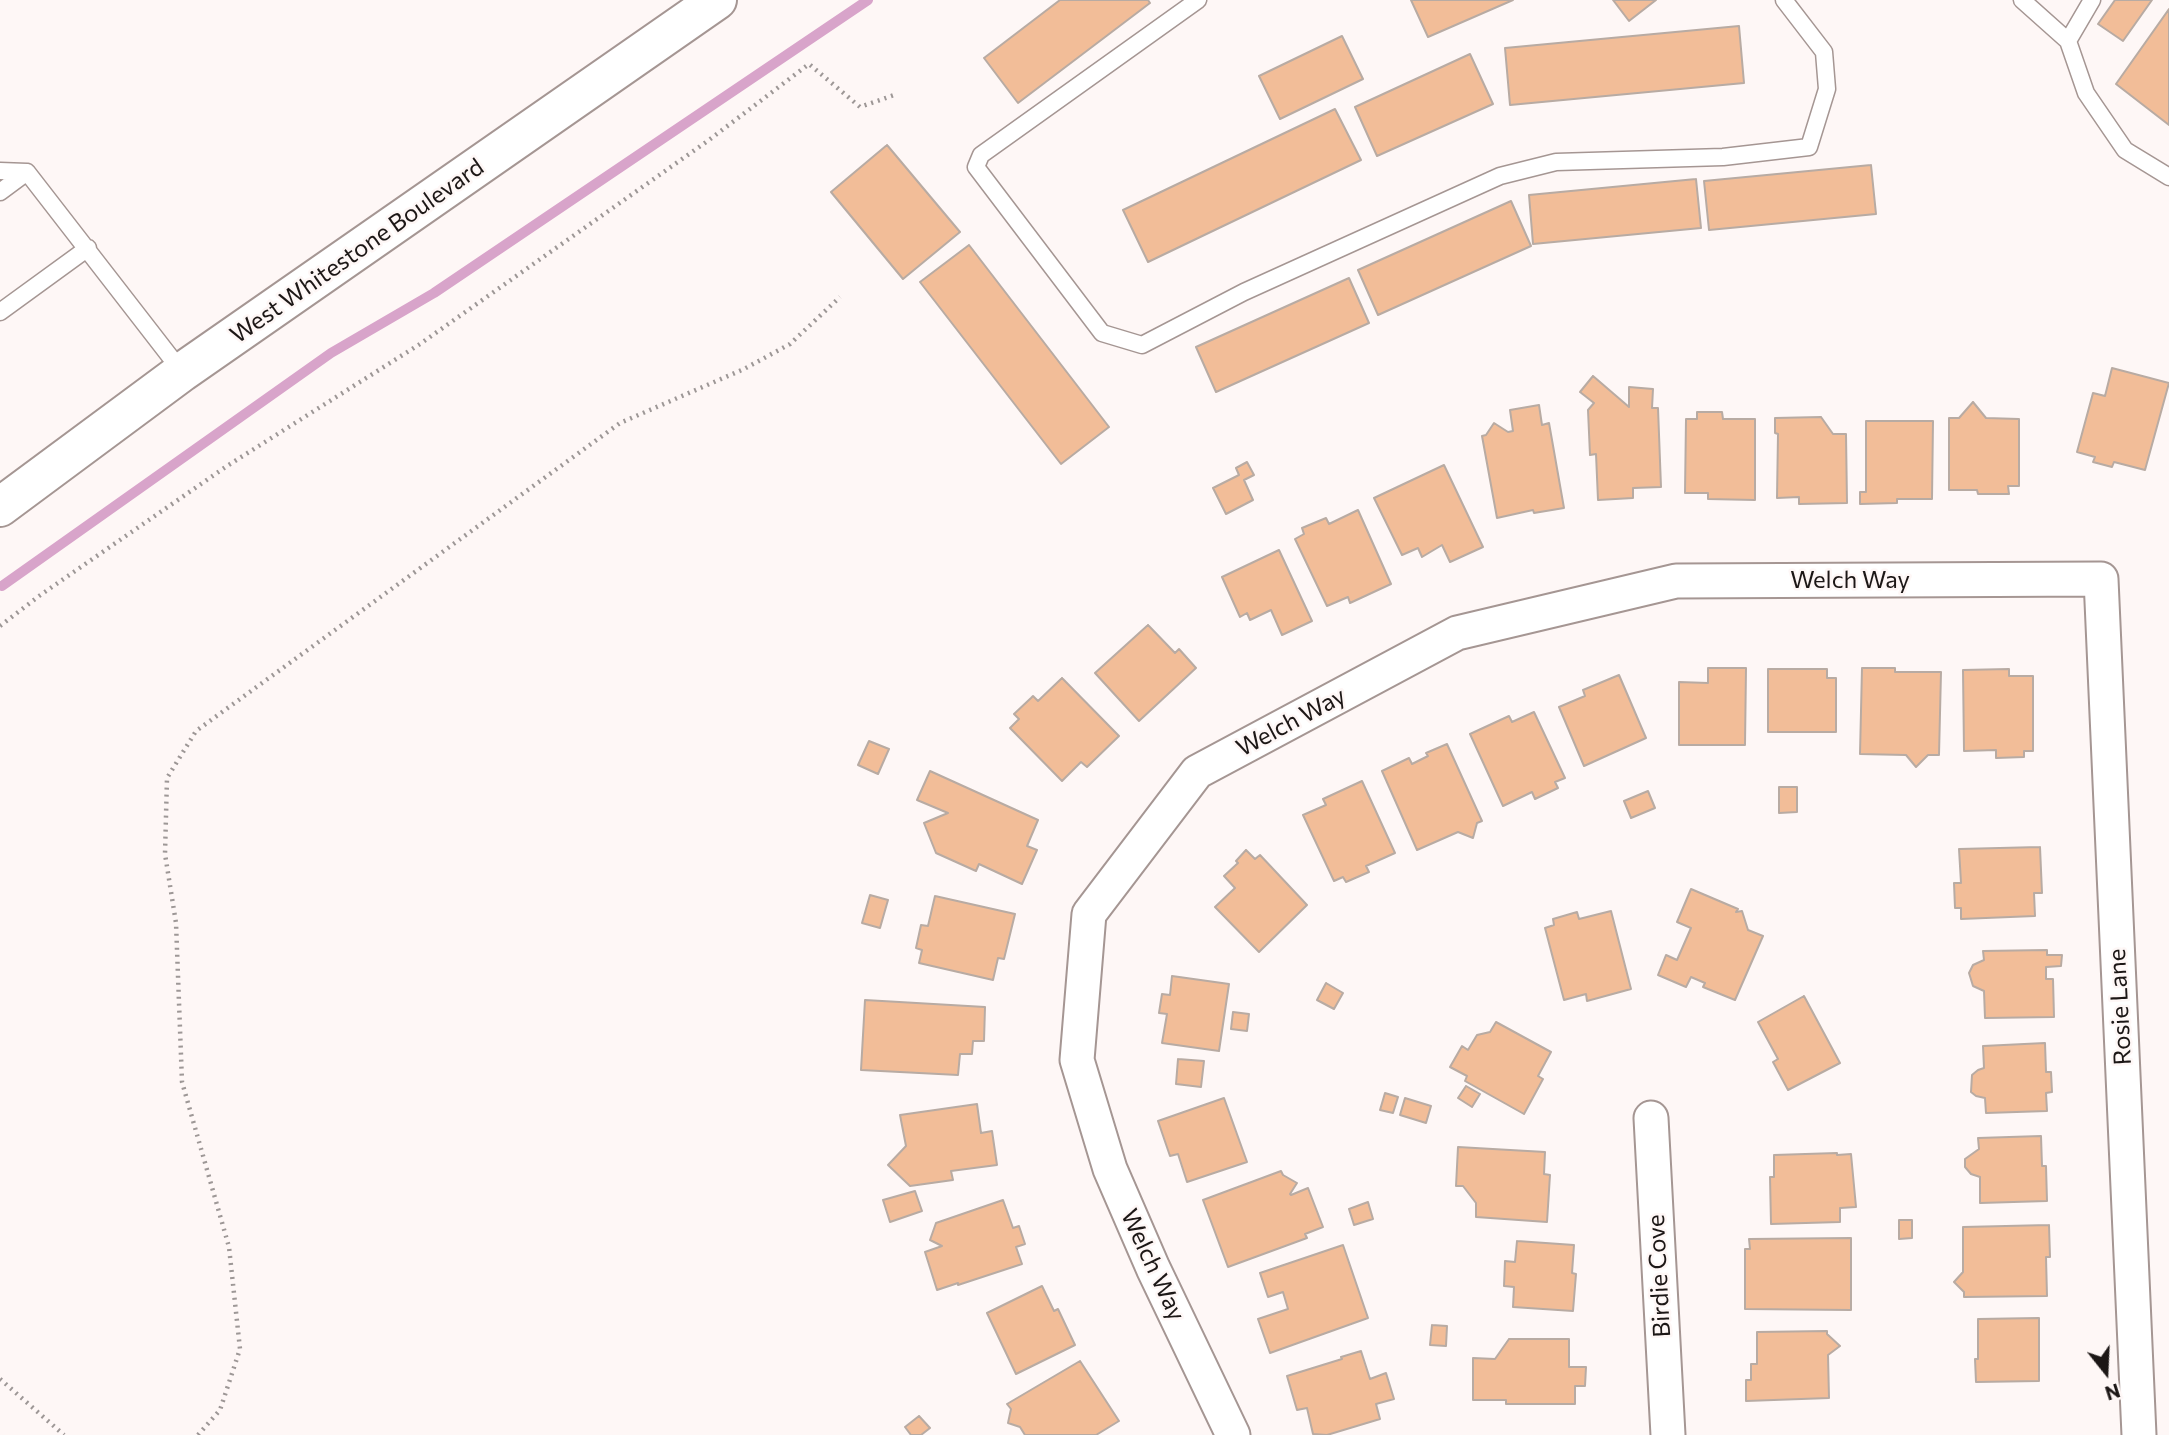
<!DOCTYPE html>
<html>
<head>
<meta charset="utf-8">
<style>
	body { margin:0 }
	#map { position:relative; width:2169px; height:1435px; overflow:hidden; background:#fef7f6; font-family:Commissioner,sans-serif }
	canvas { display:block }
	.north { position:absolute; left:2071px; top:1337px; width:70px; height:70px; -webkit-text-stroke:5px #fef7f6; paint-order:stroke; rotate:162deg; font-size:19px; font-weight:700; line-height:28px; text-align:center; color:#1c1716 }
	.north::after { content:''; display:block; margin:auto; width:24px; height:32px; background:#1c1716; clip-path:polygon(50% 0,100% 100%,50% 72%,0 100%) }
</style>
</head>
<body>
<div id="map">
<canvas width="2169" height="1435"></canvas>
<div class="north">N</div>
</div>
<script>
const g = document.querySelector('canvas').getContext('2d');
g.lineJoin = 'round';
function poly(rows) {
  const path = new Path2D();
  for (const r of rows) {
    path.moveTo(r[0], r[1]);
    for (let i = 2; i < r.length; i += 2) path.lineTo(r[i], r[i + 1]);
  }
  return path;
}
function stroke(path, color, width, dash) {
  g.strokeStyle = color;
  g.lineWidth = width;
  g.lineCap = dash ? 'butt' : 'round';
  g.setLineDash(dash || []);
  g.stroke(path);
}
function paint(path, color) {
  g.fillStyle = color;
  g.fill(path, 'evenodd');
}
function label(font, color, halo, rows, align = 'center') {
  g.font = font + ' Commissioner,sans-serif';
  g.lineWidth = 5;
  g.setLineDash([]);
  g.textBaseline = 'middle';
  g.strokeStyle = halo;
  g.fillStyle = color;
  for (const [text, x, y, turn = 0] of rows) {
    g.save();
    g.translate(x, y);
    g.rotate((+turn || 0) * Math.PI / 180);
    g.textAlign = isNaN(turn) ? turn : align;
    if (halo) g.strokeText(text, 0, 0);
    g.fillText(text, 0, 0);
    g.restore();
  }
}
const stream = poly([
	[2,586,331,353,434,293,868,0]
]);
const building = poly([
	[1060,0,1148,0,1150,3,1018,103,984,58,1060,0],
	[1411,0,1513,0,1428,37,1411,0],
	[1613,0,1656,0,1629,21,1613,0],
	[2115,0,2152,0,2123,41,2098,24,2115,0],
	[2169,9,2169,125,2116,84,2169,9],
	[1739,26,1744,83,1510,105,1505,48,1739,26],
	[1342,36,1363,79,1280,119,1259,76,1342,36],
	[1470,54,1493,104,1377,156,1355,107,1470,54],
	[1335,109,1361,160,1148,262,1123,210,1335,109],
	[887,145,960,232,903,279,831,192,887,145],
	[1871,165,1876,214,1709,230,1704,181,1871,165],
	[1696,179,1701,228,1533,244,1529,195,1696,179],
	[1511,201,1531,246,1378,315,1358,270,1511,201],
	[969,245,1109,427,1061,464,920,282,969,245],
	[1349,278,1369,323,1216,392,1196,347,1349,278],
	[2112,368,2169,383,2145,470,2114,462,2112,467,2093,462,2095,457,2077,452,2093,393,2105,396,2112,368],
	[1593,376,1629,407,1629,387,1653,389,1652,408,1658,408,1661,487,1633,488,1633,498,1598,500,1596,454,1590,455,1588,410,1594,403,1580,392,1593,376],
	[1973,402,1986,418,2019,419,2019,486,2008,486,2009,494,1978,494,1977,490,1949,490,1949,418,1959,418,1973,402],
	[1539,405,1542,425,1549,423,1564,508,1534,513,1533,510,1497,518,1482,436,1486,435,1494,423,1508,432,1513,431,1510,410,1539,405],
	[1697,412,1722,412,1723,419,1755,419,1755,500,1708,499,1708,493,1685,493,1686,419,1697,419,1697,412],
	[1821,417,1833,434,1846,434,1847,503,1799,504,1799,497,1777,498,1778,434,1775,433,1775,418,1821,417],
	[1866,421,1933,421,1932,499,1897,499,1897,503,1860,504,1860,492,1866,492,1866,421],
	[1247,462,1254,475,1244,480,1253,500,1226,514,1213,488,1239,475,1236,468,1247,462],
	[1444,465,1483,547,1450,562,1442,545,1422,557,1418,548,1402,555,1374,498,1444,465],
	[1358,510,1391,584,1350,603,1348,597,1327,606,1295,539,1304,534,1302,528,1326,518,1329,524,1358,510],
	[1279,550,1312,621,1282,635,1271,610,1250,620,1247,613,1240,617,1222,577,1279,550],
	[1148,625,1175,653,1179,649,1196,668,1139,721,1095,673,1148,625],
	[1708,668,1746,668,1745,745,1679,745,1679,682,1708,683,1708,668],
	[1862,668,1895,668,1895,672,1941,672,1939,755,1928,755,1916,767,1906,755,1860,754,1862,668],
	[1768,669,1827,669,1827,678,1836,678,1836,732,1768,732,1768,669],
	[2009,669,2009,676,2033,676,2033,751,2024,751,2024,757,1996,758,1996,750,1964,751,1963,670,2009,669],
	[1619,675,1646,738,1584,766,1559,707,1585,696,1583,690,1619,675],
	[1062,678,1119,736,1087,767,1081,762,1062,781,1010,728,1019,719,1014,714,1031,698,1033,696,1038,701,1062,678],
	[1534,712,1565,778,1555,782,1558,788,1535,799,1532,792,1503,806,1470,734,1509,716,1512,722,1534,712],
	[869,741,889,749,878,774,858,765,869,741],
	[1447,744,1482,821,1477,823,1473,838,1458,832,1417,850,1382,771,1409,758,1412,764,1428,756,1426,753,1447,744],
	[930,771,1038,820,1027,846,1037,850,1022,884,979,864,976,871,936,853,924,823,948,813,917,800,930,771],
	[1362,781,1395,853,1366,866,1369,872,1346,882,1343,877,1334,881,1303,815,1326,805,1323,799,1362,781],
	[1779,787,1797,787,1797,812,1779,813,1779,787],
	[1648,791,1655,808,1631,818,1624,801,1648,791],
	[2040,847,2042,893,2034,893,2035,916,1961,919,1961,908,1955,908,1954,883,1961,883,1959,849,2040,847],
	[1246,850,1255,859,1260,855,1307,905,1259,952,1215,907,1235,888,1224,876,1238,863,1236,861,1246,850],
	[1691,889,1738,909,1736,912,1742,911,1748,930,1763,936,1735,1000,1703,987,1705,983,1691,977,1686,987,1658,975,1666,955,1677,960,1691,928,1677,922,1691,889],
	[870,895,888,900,880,928,862,923,870,895],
	[935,896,1015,914,1004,959,998,958,993,980,919,963,922,950,916,948,921,925,928,926,935,896],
	[1611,911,1631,989,1587,1001,1586,994,1564,1000,1545,928,1554,925,1553,919,1577,912,1579,919,1611,911],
	[2047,950,2047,955,2062,955,2061,966,2046,967,2046,979,2053,979,2054,1017,1985,1018,1984,991,1973,986,1969,973,1973,965,1984,960,1983,951,2047,950],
	[1172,976,1229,984,1219,1051,1162,1043,1167,1014,1159,1013,1162,994,1170,995,1172,976],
	[1326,983,1343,993,1334,1009,1317,1000,1326,983],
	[1804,996,1840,1063,1788,1090,1773,1062,1778,1059,1758,1022,1804,996],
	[865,1000,985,1007,984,1041,973,1041,972,1054,960,1054,958,1075,861,1070,865,1000],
	[1233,1012,1249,1014,1247,1031,1231,1029,1233,1012],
	[1496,1022,1551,1052,1538,1076,1543,1079,1524,1114,1465,1081,1467,1076,1450,1067,1462,1046,1468,1050,1477,1035,1490,1032,1496,1022],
	[2045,1043,2046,1072,2051,1072,2052,1092,2046,1093,2047,1111,1986,1113,1985,1098,1976,1096,1971,1092,1972,1075,1978,1070,1984,1068,1983,1046,2045,1043],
	[1178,1059,1204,1061,1201,1087,1176,1084,1178,1059],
	[1466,1086,1480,1094,1472,1107,1458,1098,1466,1086],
	[1385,1093,1398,1097,1393,1113,1380,1110,1385,1093],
	[1224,1098,1247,1162,1187,1182,1178,1154,1170,1156,1158,1121,1224,1098],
	[1405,1098,1431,1106,1426,1123,1400,1115,1405,1098],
	[977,1104,981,1133,992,1131,997,1165,951,1171,953,1180,910,1186,888,1165,906,1146,900,1115,977,1104],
	[2041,1136,2042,1166,2046,1166,2047,1201,1980,1203,1980,1177,1971,1174,1965,1167,1965,1159,1979,1149,1978,1138,2041,1136],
	[1458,1147,1545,1152,1544,1174,1550,1175,1547,1222,1476,1217,1476,1203,1463,1186,1456,1186,1458,1147],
	[1837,1153,1837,1155,1851,1154,1856,1207,1840,1208,1840,1222,1771,1224,1770,1177,1774,1177,1774,1155,1837,1153],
	[1281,1171,1283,1175,1297,1183,1290,1194,1291,1195,1308,1188,1323,1227,1305,1234,1307,1238,1228,1267,1203,1200,1281,1171],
	[915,1191,922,1211,890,1222,883,1200,915,1191],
	[1003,1200,1013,1228,1019,1226,1025,1244,1016,1247,1022,1264,958,1285,958,1283,937,1290,925,1252,942,1246,930,1240,936,1223,1003,1200],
	[1368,1202,1373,1219,1354,1225,1349,1209,1368,1202],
	[1899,1220,1912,1220,1912,1238,1899,1239,1899,1220],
	[2049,1225,2050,1257,2046,1257,2047,1296,1964,1297,1964,1292,1954,1282,1963,1272,1963,1227,2049,1225],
	[1851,1238,1851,1310,1745,1309,1745,1249,1750,1249,1749,1239,1851,1238],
	[1517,1241,1574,1245,1572,1273,1576,1274,1573,1311,1513,1307,1514,1287,1504,1286,1505,1261,1515,1262,1517,1241],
	[1343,1245,1368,1318,1270,1353,1258,1319,1288,1309,1283,1292,1268,1297,1260,1273,1343,1245],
	[1042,1286,1054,1311,1058,1309,1075,1345,1016,1374,987,1313,1042,1286],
	[2039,1318,2039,1381,1976,1382,1975,1359,1978,1359,1978,1319,2039,1318],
	[1432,1325,1447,1326,1446,1346,1430,1345,1432,1325],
	[1827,1331,1827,1334,1840,1346,1828,1355,1829,1398,1746,1401,1746,1380,1751,1380,1751,1364,1757,1364,1757,1332,1827,1331],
	[1509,1339,1569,1339,1569,1367,1586,1367,1585,1386,1575,1386,1575,1404,1506,1404,1506,1400,1473,1400,1473,1358,1495,1359,1509,1339],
	[1361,1351,1370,1379,1386,1373,1394,1399,1376,1404,1380,1419,1327,1435,1313,1434,1307,1408,1297,1410,1287,1376,1342,1359,1341,1357,1361,1351],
	[1080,1361,1119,1421,1096,1435,1025,1435,1020,1427,1008,1423,1011,1409,1007,1404,1080,1361],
	[919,1416,930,1428,921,1435,911,1435,905,1427,919,1416]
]);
const path = poly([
	[0,626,39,596,227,466,420,344,709,140,809,64,860,107,897,94],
	[0,1379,64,1435],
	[198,1435,220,1410,240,1349,229,1247,182,1082,176,923,165,854,167,778,196,731,620,423,744,369,790,344,840,297]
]);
const service = poly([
	[1198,0,981,155,976,167,1102,333,1142,345,1244,292,1500,176,1556,162,1723,157,1809,147,1827,89,1824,52,1784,0],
	[2022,0,2068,41],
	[2092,0,2068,41,2086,93,2125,150,2169,177],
	[0,171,27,172,182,372],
	[0,192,27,172],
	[0,312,88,248]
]);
const minor = poly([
	[1651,1118,1668,1435],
	[1233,1435,1153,1268,1110,1169,1077,1060,1089,914,1197,772,1457,633,1676,581,2101,579,2139,1435]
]);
const secondary = poly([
	[0,507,182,372,717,0]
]);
const streetNames = [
	["West Whitestone Boulevard",357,251,-35],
	["Welch Way",1850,580],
	["Welch Way",1291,722,-28],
	["Rosie Lane",2120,1007,-93],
	["Welch Way",1153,1265,65],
	["Birdie Cove",1659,1276,-93]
];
stroke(stream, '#d8a4ca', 10);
paint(building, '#f2bd98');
stroke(building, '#b8aba3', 2);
stroke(service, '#a59693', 19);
stroke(minor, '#a59693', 37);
stroke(secondary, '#a59693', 42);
stroke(path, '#9d9796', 4.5, [2, 5]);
stroke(service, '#fff', 16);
stroke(minor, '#fff', 33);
stroke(secondary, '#fff', 38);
label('24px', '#1c1716', '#fef7f6', streetNames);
</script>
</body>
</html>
